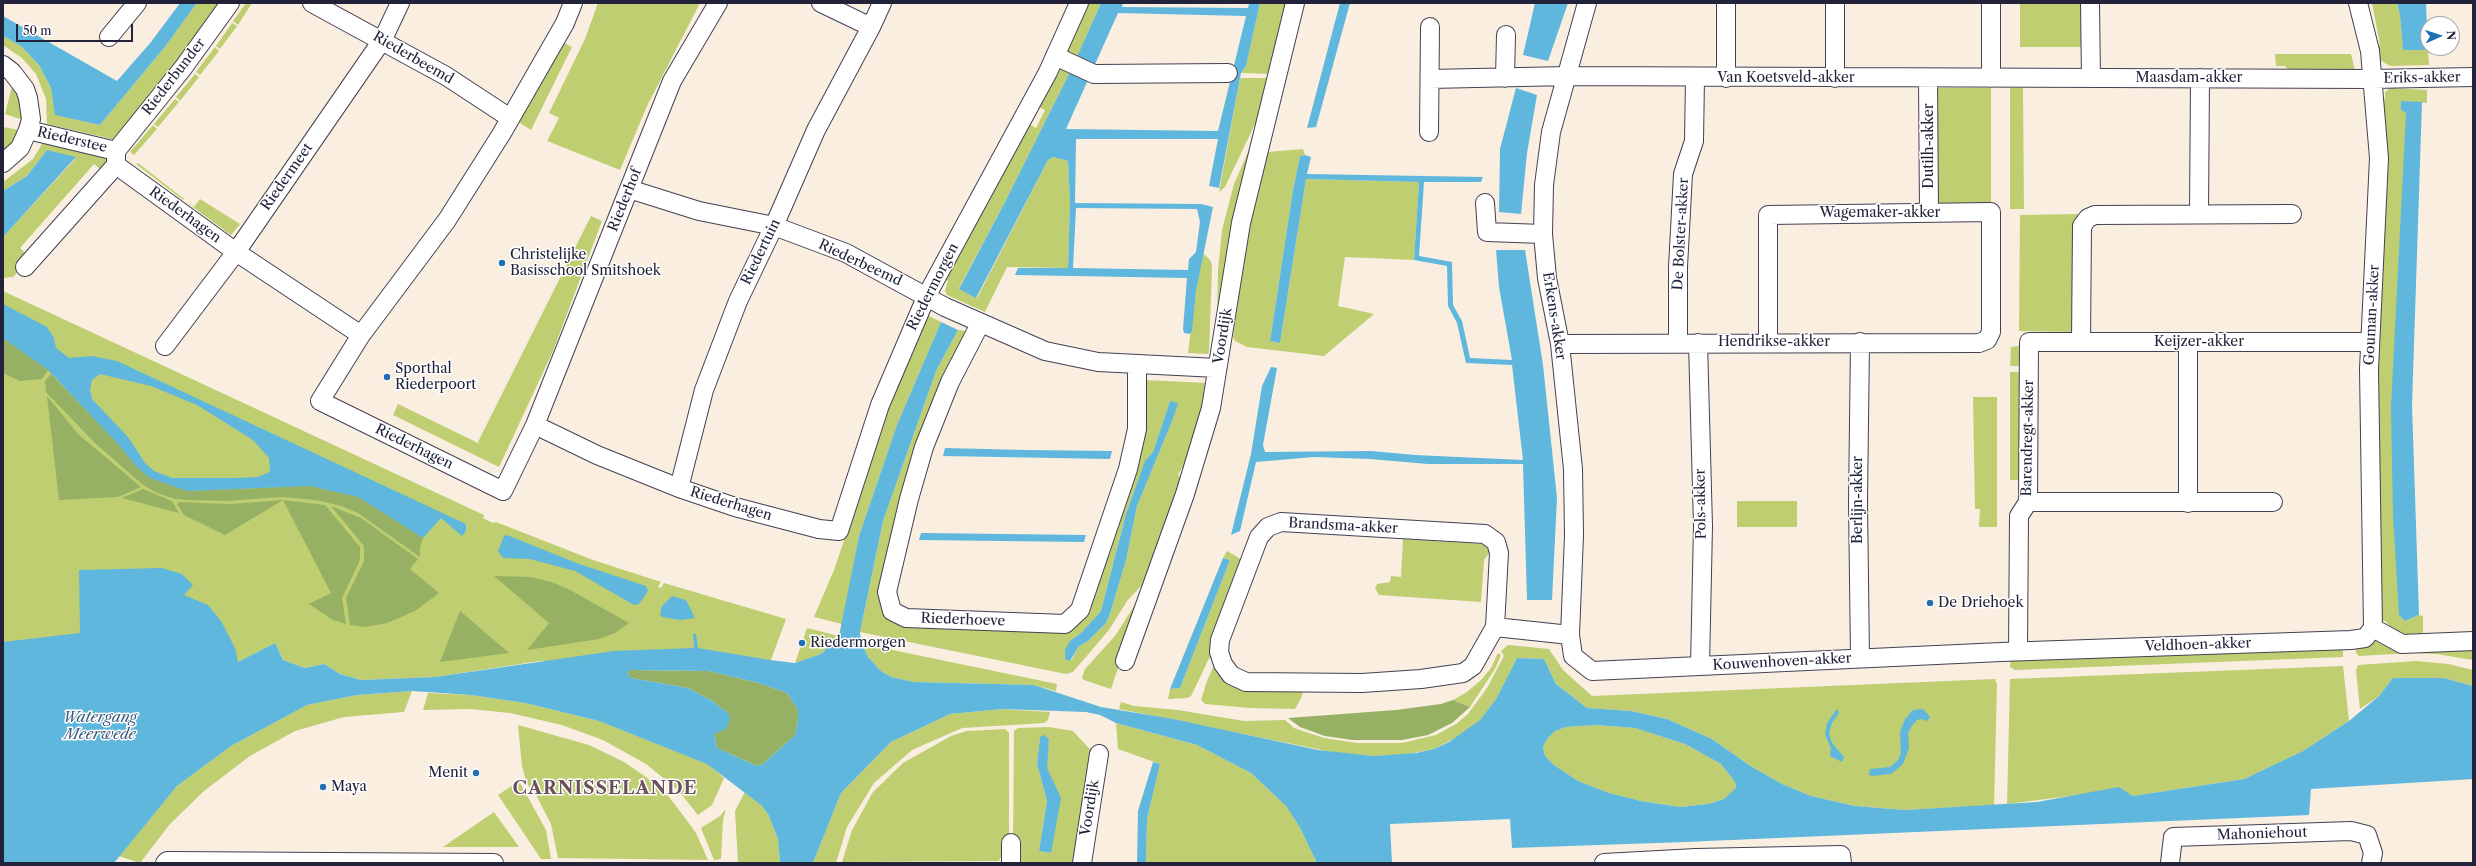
<!DOCTYPE html>
<html>
<head>
<meta charset="utf-8">
<style>
	body { margin:0 }
	#map { position:relative; width:2476px; height:866px; overflow:hidden; background:#f9eee0; font-family:"Libre Caslon Text",serif }
	canvas { display:block }
	.frame { position:absolute; inset:0; border:4px solid #22223b; pointer-events:none }
	.north { position:absolute; left:2420px; top:16px; width:40px; height:40px; box-sizing:border-box; background:#fff; border:1px solid #a7a7b1; border-radius:50%; rotate:87deg; font-size:11px; font-weight:700; line-height:16px; text-align:center; color:#22223b }
	.north::after { content:''; display:block; margin:auto; width:14px; height:18px; background:#1f6fb2; clip-path:polygon(50% 0,100% 100%,50% 72%,0 100%) }
	.scale { position:absolute; left:16px; top:24px; width:117px; height:18px; box-sizing:border-box; border:2px solid #22223b; border-top:0; padding-left:5px; font-size:12px; line-height:14px; white-space:nowrap; color:#22223b; -webkit-text-stroke:3px #fff; paint-order:stroke }
</style>
</head>
<body>
<div id="map">
<canvas width="2476" height="866"></canvas>
<div class="frame"></div>
<div class="north">N</div>
<div class="scale">50 m</div>
</div>
<script>
const g = document.querySelector('canvas').getContext('2d');
g.lineJoin = 'round';
function paint(path, color) {
  g.fillStyle = color;
  g.fill(path, 'evenodd');
}
function poly(rows) {
  const path = new Path2D();
  for (const r of rows) {
    path.moveTo(r[0], r[1]);
    for (let i = 2; i < r.length; i += 2) path.lineTo(r[i], r[i + 1]);
  }
  return path;
}
function stroke(path, color, width, dash) {
  g.strokeStyle = color;
  g.lineWidth = width;
  g.lineCap = dash ? 'butt' : 'round';
  g.setLineDash(dash || []);
  g.stroke(path);
}
function label(font, color, halo, rows, align = 'center') {
  g.font = font + ' "Libre Caslon Text",serif';
  g.lineWidth = 3;
  g.setLineDash([]);
  g.textBaseline = 'middle';
  g.strokeStyle = halo;
  g.fillStyle = color;
  for (const [text, x, y, turn = 0] of rows) {
    g.save();
    g.translate(x, y);
    g.rotate((+turn || 0) * Math.PI / 180);
    g.textAlign = isNaN(turn) ? turn : align;
    if (halo) g.strokeText(text, 0, 0);
    g.fillText(text, 0, 0);
    g.restore();
  }
}
const green = poly([
	[197,3,224,3,116,140,47,124,46,99,36,74,22,58,3,45,3,36,21,46,39,65,51,88,56,115,100,125,164,48],
	[246,3,252,3,238,25,233,21],
	[598,3,700,3,647,106,620,170,547,141,559,118,549,113,585,39],
	[1087,3,1101,3,1076,59,1069,56,1066,50],
	[1260,3,1288,3,1271,74,1241,73,1246,66],
	[2020,3,2084,3,2084,47,2020,47],
	[2372,3,2397,3,2400,15,2403,50,2428,50,2429,65,2390,66,2377,58,2375,46,2380,45],
	[232,23,237,26,220,49,216,46],
	[561,41,572,47,531,130,517,121],
	[215,47,219,51,200,75,196,72],
	[2275,54,2351,54,2355,71,2290,72,2285,66,2276,66],
	[1061,66,1071,70,1005,202,959,288,977,298,1048,160,1053,157,1068,161,1070,203,1068,268,1007,267,985,312,947,295,945,291,948,281,943,279,1029,124,1036,128,1045,110,1038,107],
	[195,74,199,77,180,101,176,97],
	[1240,78,1270,78,1262,109,1225,187,1219,192],
	[12,86,16,86,26,121,5,114],
	[1934,88,1991,88,1991,205,1943,205,1937,202],
	[2010,88,2023,88,2024,209,2010,209],
	[2390,88,2427,90,2427,103,2401,101,2401,110,2406,113,2405,621,2419,615,2423,616,2423,633,2398,635,2385,621,2380,621,2375,363,2380,101,2385,100,2385,92],
	[175,99,179,102,158,127,154,124],
	[153,125,157,129,134,155,130,152],
	[3,127,24,131,3,154],
	[45,139,105,157,107,163,102,171,94,164,20,248,28,256,23,266,13,277,3,278,3,237,76,158,47,150,27,176,3,191,3,182,33,159],
	[1252,143,1217,326,1218,271,1222,230,1234,184],
	[1303,149,1305,155,1300,156,1293,190,1270,341,1280,343,1306,179,1419,182,1414,260,1345,257,1338,306,1374,314,1324,356,1247,347,1235,341,1233,337,1247,234,1265,156,1268,152],
	[138,163,184,199,183,200,136,164],
	[200,199,240,224,231,235,186,202,194,207],
	[2078,214,2076,332,2019,331,2020,215],
	[591,216,602,221,553,351,499,467,393,415,398,404,480,444,478,442],
	[1203,253,1211,261,1212,268,1209,351,1208,354,1188,353,1196,291],
	[3,291,484,515,483,518,493,523,496,522,593,560,661,582,658,587,661,588,664,583,786,619,769,665,540,661,435,677,361,680,340,674,324,664,305,668,283,660,275,643,238,662,213,611,171,593,86,638,3,649],
	[927,315,941,322,897,425,859,536,842,624,814,617,834,570,888,409],
	[958,330,966,331,909,486,878,589,883,612,895,622,919,628,1028,629,1079,622,1143,380,1208,383,1193,448,1178,475,1184,481,1147,583,1140,587,1127,601,1109,630,1073,672,1066,674,860,632,883,521,936,371],
	[1170,401,1177,404,1173,419,1137,506,1126,560,1110,614,1106,623,1088,641,1079,646,1071,661,1070,641,1082,632,1101,611,1126,514,1145,462,1153,452],
	[2025,345,2026,366,2010,366,2011,347],
	[2010,372,2026,372,2026,480,2010,480],
	[1973,397,1997,397,1997,527,1979,527,1980,509,1975,509],
	[1737,501,1797,501,1797,527,1737,527],
	[1403,539,1484,544,1490,552,1484,560,1481,602,1379,595,1375,588,1377,584,1390,582,1391,576,1401,577],
	[1227,551,1241,559,1243,562,1214,648,1191,696,1187,698,1168,699,1170,689,1180,688,1230,560,1223,558],
	[1140,602,1111,689,1084,680,1082,678,1085,669,1115,636,1136,603],
	[807,628,839,636,821,654,795,663],
	[2374,640,2473,646,2473,660,2436,654,2411,653,2359,656,2356,653,2356,646],
	[861,642,873,646,1057,684,1056,691,1034,685,914,682,891,677,881,671,868,657],
	[1508,645,1549,649,1563,670,1592,696,1995,679,1997,685,1994,805,1905,810,1855,806,1811,796,1782,784,1749,765,1712,739,1667,719,1631,711,1587,708,1556,684,1544,659,1517,658,1496,699,1480,720,1463,734,1434,749,1403,755,1374,756,1337,753,1119,709,1121,702,1134,706,1178,710,1244,721,1285,720,1294,728,1324,738,1357,743,1402,743,1436,735,1456,724,1468,714,1487,688,1504,656,1501,651],
	[2343,645,2343,657,2015,670,2010,667,2011,657],
	[1498,653,1501,655,1495,669,1470,707,1453,700,1467,692,1481,680,1491,668],
	[1216,661,1220,671,1304,689,1301,698,1295,709,1250,708,1205,704,1201,700,1207,681],
	[2416,661,2448,664,2473,670,2473,686,2444,678,2393,678,2379,696,2360,709,2356,670,2358,665],
	[2343,666,2349,721,2303,751,2244,779,2133,796,2078,795,2007,804,2010,679],
	[412,691,404,712,344,717,295,731,250,756,204,791,170,824,140,863,119,856,177,786,231,746,307,705,357,695],
	[428,693,471,695,525,703,599,721,708,764,724,778,712,805,698,815,678,790,646,764,603,740,562,725,510,713,470,709,423,710],
	[1002,709,1050,712,1048,720,1044,723,962,728,912,750,874,783,847,827,836,863,813,863,841,793,891,742,950,714],
	[1116,723,1197,745,1251,773,1286,806,1299,826,1317,863,1146,863,1147,819,1160,764,1118,749],
	[518,725,589,745,624,762,646,777,666,793,682,814,696,833,708,860,558,858,551,824,535,793,527,784,522,766],
	[1596,725,1635,728,1685,744,1721,764,1735,782,1736,788,1733,793,1724,799,1708,804,1680,807,1641,801,1609,793,1578,781,1554,765,1545,756,1543,747,1547,739,1555,731,1566,727],
	[1049,727,1073,731,1095,755,1074,863,1020,862,1013,854,1014,731,1018,728],
	[1040,737,1049,739,1046,768,1051,853,1039,851,1047,801,1037,764],
	[1005,729,1009,733,1009,842,999,861,842,862,852,830,873,792,903,763,951,736,967,731],
	[519,781,546,830,551,859,541,859,498,795],
	[745,792,761,805,768,814,778,839,780,863,738,863,735,811],
	[726,809,723,820,721,859,714,860,701,828,720,816],
	[494,812,519,847,443,847]
]);
const forest = poly([
	[3,338,48,370,42,379,20,381,3,373],
	[51,374,116,442,138,468,150,478,187,491,310,486,358,497,423,538,420,548,420,557,358,513,341,506,316,500,281,497,227,501,188,500,175,499,157,493,143,485,95,443,46,392,45,381],
	[47,396,78,434,141,487,118,497,59,500],
	[143,489,172,501,179,513,122,498],
	[283,500,325,505,360,547,360,560,342,598,346,624,333,620,309,604,331,593,283,500,225,535,184,515,177,504,179,502,229,504],
	[331,506,361,518,418,559,410,569,439,593,415,611,387,623,365,627,350,625,346,598,364,561,364,546],
	[494,576,531,577,554,583,570,590,629,623,615,633,599,639,527,650,549,623],
	[460,611,509,653,440,662],
	[630,670,709,671,759,683,787,693,798,710,798,720,795,735,763,764,757,766,717,748,714,734,728,713,712,701,688,688,631,678,627,673],
	[1453,700,1470,707,1452,723,1428,735,1402,740,1353,740,1325,736,1300,727,1288,718,1396,710,1441,704]
]);
const water = poly([
	[180,3,197,3,164,48,100,125,55,115,51,88,39,65,21,46,3,36,3,16,117,81,151,42],
	[1101,3,1123,3,1122,7,1248,8,1249,3,1260,3,1246,66,1241,73,1219,188,1209,186,1218,139,1076,139,1075,203,1201,204,1213,207,1196,291,1192,331,1190,334,1184,333,1183,329,1187,278,1015,275,1018,268,1068,268,1070,203,1068,161,1053,157,1048,160,976,298,959,289,1005,202,1071,70],
	[1118,13,1246,16,1218,131,1066,129],
	[1076,208,1197,209,1200,222,1196,252,1189,259,1188,270,1073,268],
	[1340,3,1350,3,1316,127,1307,128],
	[1535,3,1568,3,1548,61,1523,55],
	[2397,3,2426,3,2428,50,2403,50,2400,15],
	[1516,88,1537,95,1527,153,1521,214,1499,212,1500,149],
	[2401,101,2422,102,2412,405,2419,615,2405,621,2399,615,2393,516,2391,407,2406,113,2401,110],
	[47,150,76,157,3,237,3,191,27,176],
	[1305,155,1311,157,1307,174,1483,177,1481,182,1424,182,1419,256,1452,262,1453,305,1462,321,1470,358,1512,360,1499,287,1496,250,1525,250,1543,365,1557,498,1552,600,1527,600,1523,464,1428,464,1370,459,1314,457,1256,462,1240,531,1231,535,1251,454,1262,386,1271,367,1277,368,1263,445,1265,452,1371,451,1415,455,1523,460,1512,365,1466,363,1457,323,1448,306,1447,266,1414,260,1419,182,1306,179,1280,343,1270,341,1293,190,1300,156],
	[3,304,47,327,54,338,56,348,69,358,92,356,117,361,466,524,466,531,462,536,441,518,423,538,358,497,310,486,187,491,150,478,138,468,116,442,48,370,3,338],
	[100,374,151,386,197,405,253,440,269,458,270,472,257,477,236,478,172,478,154,471,145,463,128,437,92,399,90,390,92,380],
	[941,322,958,330,936,371,883,521,860,632,861,642,868,657,881,671,891,677,914,682,1034,685,1101,707,1173,719,1318,750,1374,756,1416,753,1434,749,1449,742,1480,720,1496,699,1517,658,1544,659,1556,684,1587,708,1631,711,1667,719,1712,739,1749,765,1782,784,1811,796,1855,806,1905,810,2037,802,2119,787,2133,796,2244,779,2303,751,2349,721,2379,696,2393,678,2444,678,2473,686,2473,779,2311,789,2309,815,1685,842,1512,848,1510,819,1390,824,1392,863,1317,863,1299,826,1286,806,1251,773,1197,745,1116,723,1100,715,1086,712,1002,709,950,714,891,742,841,793,813,863,780,863,778,839,768,814,761,805,707,764,599,721,525,703,471,695,412,691,357,695,307,705,231,746,177,786,114,863,3,863,3,642,80,633,79,570,162,568,182,574,193,585,184,595,208,605,221,621,235,648,238,662,275,643,283,660,305,668,324,664,340,674,361,680,435,677,614,651,694,648,693,634,696,634,698,648,770,660,795,663,821,654,839,636,859,536,897,425],
	[630,670,709,671,759,683,787,693,798,710,798,720,795,735,763,764,757,766,717,748,714,734,726,729,730,719,728,713,712,701,688,688,631,678,627,673],
	[1596,725,1635,728,1685,744,1721,764,1735,782,1736,788,1724,799,1708,804,1680,807,1641,801,1609,793,1578,781,1554,765,1545,756,1543,747,1547,739,1555,731,1566,727],
	[1170,401,1178,403,1173,419,1137,506,1126,560,1110,614,1106,623,1088,641,1079,646,1070,661,1065,659,1065,650,1070,641,1082,632,1101,611,1126,514,1145,461,1153,452],
	[945,448,1026,450,1112,451,1110,459,943,456],
	[921,533,1086,535,1084,542,919,540],
	[507,535,579,564,646,586,648,591,639,604,634,605,575,571,530,559,503,558,498,551,504,536],
	[1223,558,1230,560,1180,688,1170,689],
	[672,596,686,600,695,618,680,620,662,617,660,614,662,606],
	[1837,709,1839,713,1832,723,1829,733,1832,743,1844,757,1842,762,1830,756,1831,748,1825,735,1827,723],
	[1923,709,1930,717,1927,721,1921,719,1917,720,1911,727,1908,733,1909,748,1903,764,1891,774,1871,776,1869,774,1870,769,1890,767,1898,760,1901,753,1900,732,1905,719,1913,710],
	[1044,735,1049,739,1047,768,1061,798,1051,853,1039,851,1047,801,1037,764,1040,737],
	[1153,762,1160,764,1147,819,1146,863,1137,863,1138,811]
]);
const street = poly([
	[312,3,446,76,510,118],
	[573,3,565,23,502,133,447,220,361,335,320,401,503,491,535,425,597,455,679,488,735,507,819,529,839,531,880,405,927,295,1048,72,1079,3],
	[1587,3,1551,132,1544,185,1543,234,1547,278,1560,344,1573,469,1574,535,1570,635,1573,656,1592,671,2001,652,2351,640,2365,638,2373,628],
	[1991,3,1991,78],
	[2090,3,2091,78],
	[2358,3,2370,51,2379,158,2369,369,2373,628],
	[871,27,882,3],
	[109,37,137,3],
	[1055,56,1094,74,1228,73],
	[3,65,12,72,25,89,28,98,31,119,28,130,20,148,3,163],
	[1505,78,1506,35],
	[1726,78,1726,3],
	[1835,78,1835,3],
	[1928,78,1929,213],
	[1430,79,1567,76,2372,79,2473,77],
	[28,130,116,151],
	[1429,132,1430,27],
	[116,151,116,165,236,252,361,335],
	[116,151,183,68,230,3],
	[629,189,699,211,774,226,846,253,945,307,1045,351,1098,362,1217,368],
	[1485,203,1487,232,1543,234],
	[2199,214,2200,78],
	[25,267,116,165],
	[980,324,950,382,924,447,909,499,887,592,892,611,906,618,1065,624,1080,610,1128,469,1137,429,1137,364],
	[1860,342,1858,502,1860,658],
	[2081,342,2082,226,2088,218,2095,215,2292,214],
	[1678,343,1678,267,1683,174,1694,141,1695,78],
	[1698,343,1703,526,1700,666],
	[2188,343,2188,503],
	[1560,344,1979,343,1987,340,1991,332,1991,212,1768,215,1768,342],
	[165,346,236,252,383,39,400,3],
	[535,425,672,81,718,3],
	[679,488,704,390,738,301,774,226,816,130,871,27,821,3],
	[2028,502,2273,502],
	[1495,627,1499,553,1496,542,1485,534,1281,522,1268,527,1259,537,1220,640,1219,652,1223,664,1231,675,1246,682,1362,683,1421,679,1463,673,1473,666,1495,627,1570,635],
	[2373,628,2402,644,2473,641],
	[2018,651,2019,516,2028,502,2029,342,2370,342],
	[1125,661,1185,494,1211,408,1241,223,1295,3],
	[1011,843,1011,863],
	[165,863,167,861,494,863],
	[1082,863,1099,754],
	[1604,863,1696,858,1841,855,1842,863],
	[2170,863,2173,837,2351,831,2367,835,2373,853,2371,863]
]);
const markers = [
	[502,263,4,"#1f6fb2"],
	[387,377,4,"#1f6fb2"],
	[1930,603,4,"#1f6fb2"],
	[802,643,4,"#1f6fb2"],
	[476,773,4,"#1f6fb2"],
	[323,787,4,"#1f6fb2"]
];
const streetNames = [
	["Riederbeemd",413,58,30],
	["Riederbunder",174,77,-52],
	["Van Koetsveld-akker",1786,78],
	["Maasdam-akker",2189,78],
	["Eriks-akker",2422,78,-1],
	["Riederstee",72,140,13],
	["Dutilh-akker",1929,146,-90],
	["Riedermeet",287,177,-55],
	["Riederhof",625,200,-68],
	["Wagemaker-akker",1880,213],
	["Riederhagen",185,215,36],
	["De Bolster-akker",1681,234,-87],
	["Riedertuin",761,252,-64],
	["Riederbeemd",860,263,25],
	["Riedermorgen",933,287,-63],
	["Gouman-akker",2372,315,-87],
	["Erkens-akker",1554,316,81],
	["Voordijk",1223,336,-81],
	["Hendrikse-akker",1774,342],
	["Keijzer-akker",2199,342],
	["Barendregt-akker",2028,438,-89],
	["Riederhagen",414,447,26],
	["Berlijn-akker",1858,500,-90],
	["Riederhagen",731,504,17],
	["Pols-akker",1701,504,-91],
	["Brandsma-akker",1343,526,3],
	["Riederhoeve",963,620,2],
	["Veldhoen-akker",2198,645,-2],
	["Kouwenhoven-akker",1782,662,-3],
	["Voordijk",1090,808,-81],
	["Mahoniehout",2262,834,-2]
];
const poiNames = [
	["Christelijke",510,255],
	["Basisschool Smitshoek",510,271],
	["Sporthal",395,369],
	["Riederpoort",395,385],
	["De Driehoek",1938,603],
	["Riedermorgen",810,643],
	["Menit",468,773,"right"],
	["Maya",331,787]
];
const waterNames = [
	["Watergang",100,718],
	["Meerwede",100,735]
];
const districtNames = [
	["CARNISSELANDE",605,789]
];
paint(green, '#bece71');
paint(forest, '#96b163');
paint(water, '#5fb7dd');
stroke(street, '#424154', 20);
stroke(street, '#fff', 18);
for (const [x, y, r, color] of markers) {
  const dot = new Path2D();
  dot.arc(x, y, r, 0, 2 * Math.PI);
  g.fillStyle = color;
  g.fill(dot);
  stroke(dot, '#fff', 1.5);
}
label('14px', '#22223b', '#fff', streetNames);
label('14px', '#22223b', '#fff', poiNames, 'left');
label('italic 15px', '#3a5e7c', '#fff', waterNames);
g.letterSpacing = '1px';
label('bold 18px', '#6a505c', '#fff', districtNames);
g.letterSpacing = '0px';
</script>
</body>
</html>
